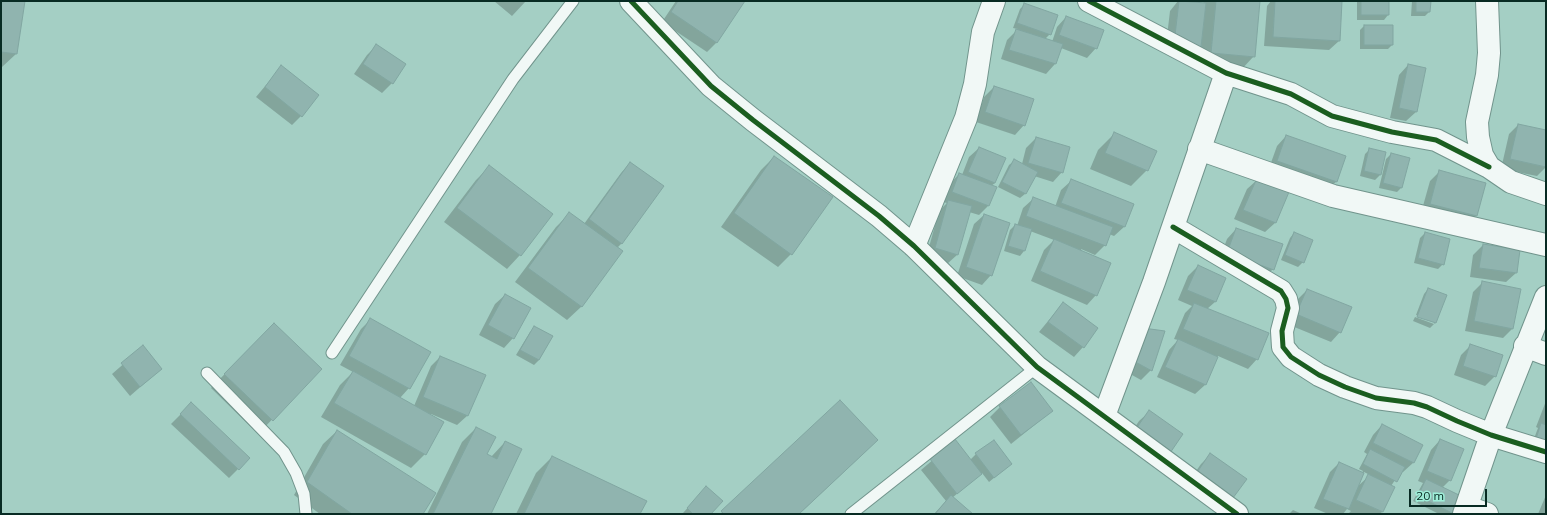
<!DOCTYPE html>
<html>
<head>
<meta charset="utf-8">
<style>
	body { margin:0 }
	#map { position:relative; width:1547px; height:515px; overflow:hidden; background:#a4cfc4; font-family:Mulish,sans-serif }
	canvas { display:block }
	.frame { position:absolute; inset:0; border:2px solid #082b23; pointer-events:none }
	.scale { position:absolute; left:1409px; top:489px; width:78px; height:18px; box-sizing:border-box; border:2px solid #082b23; border-top:0; padding-left:5px; font-size:12px; line-height:14px; white-space:nowrap; color:#082b23; -webkit-text-stroke:3px #9fefd9; paint-order:stroke }
</style>
</head>
<body>
<div id="map">
<canvas width="1547" height="515"></canvas>
<div class="frame"></div>
<div class="scale">20 m</div>
</div>
<script>
const g = document.querySelector('canvas').getContext('2d');
g.lineJoin = 'round';
function paint(path, color) {
  g.fillStyle = color;
  g.fill(path, 'evenodd');
}
function poly(rows) {
  const path = new Path2D();
  for (const r of rows) {
    path.moveTo(r[0], r[1]);
    for (let i = 2; i < r.length; i += 2) path.lineTo(r[i], r[i + 1]);
  }
  return path;
}
function stroke(path, color, width, dash) {
  g.strokeStyle = color;
  g.lineWidth = width;
  g.lineCap = dash ? 'butt' : 'round';
  g.setLineDash(dash || []);
  g.stroke(path);
}
const shadow = poly([
	[1,1,24,1,16,54,2,67],
	[494,1,526,1,512,16],
	[676,1,744,1,717,42,707,52,662,22],
	[1178,1,1203,4,1204,1,1259,1,1254,56,1241,70,1165,53,1170,11],
	[1271,1,1341,1,1339,41,1329,50,1264,46,1267,6],
	[1357,1,1388,1,1388,15,1384,20,1357,20],
	[1412,1,1430,1,1429,12,1425,16,1411,16],
	[1025,4,1050,34,1045,39,1052,42,1057,27,1066,17,1096,48,1087,58,1061,48,1055,64,1046,74,1001,59,1007,40,1018,29,1013,28,1020,9],
	[1364,26,1392,45,1388,49,1360,49,1360,30],
	[377,45,404,65,392,83,382,93,354,74,367,55],
	[1408,65,1416,112,1406,121,1390,118,1399,75],
	[281,67,301,116,292,125,256,97],
	[994,87,1024,125,1015,135,976,122,984,97],
	[1518,125,1546,131,1546,167,1537,176,1501,169,1509,134],
	[1114,134,1147,170,1131,186,1090,169,1098,150],
	[1286,136,1345,157,1336,182,1326,191,1268,171,1277,146],
	[1036,138,1062,172,1053,182,1034,176,1025,194,1020,198,998,187,1009,165,1014,161,1022,164,1026,148],
	[979,148,995,183,991,186,988,206,979,215,969,212,957,255,947,264,926,258,939,211,947,203,943,202,950,184,959,174,962,175,969,157],
	[1370,149,1385,153,1380,175,1375,180,1360,176,1365,154],
	[1391,154,1401,188,1397,192,1379,188,1386,159],
	[774,157,791,254,778,267,721,227,761,170],
	[630,163,622,243,617,248,621,251,581,307,567,320,515,282,556,227,569,214,584,224,621,173],
	[489,167,520,255,507,269,444,222,476,180],
	[1439,172,1476,216,1467,225,1421,213,1430,181],
	[1257,180,1288,193,1275,223,1265,232,1234,219,1247,189],
	[1071,181,1132,204,1124,227,1114,236,1109,234,1105,245,1095,255,1081,249,1096,295,1087,305,1031,281,1044,250,1054,240,1030,231,1024,251,1020,256,1004,251,1010,230,1015,225,1017,226,1023,208,1033,199,1055,207,1061,190],
	[984,215,991,275,982,285,957,276,974,224],
	[1236,229,1273,269,1263,279,1218,263,1227,239],
	[1294,233,1303,262,1298,267,1281,260,1290,238],
	[1425,233,1443,264,1438,269,1414,263,1420,238],
	[1483,245,1516,273,1506,282,1470,277,1473,255],
	[1198,266,1225,278,1215,302,1207,309,1257,359,1248,369,1218,356,1205,385,1195,394,1157,377,1169,350,1178,340,1174,339,1185,313,1192,306,1178,300,1188,276],
	[1483,282,1513,328,1503,338,1465,331,1473,292],
	[1428,289,1445,295,1435,323,1430,328,1413,321,1415,317,1434,324,1434,322,1416,315,1424,294],
	[1307,290,1340,332,1331,342,1287,324,1297,300],
	[505,295,513,338,504,348,479,335,495,304],
	[1063,303,1083,347,1074,357,1039,332],
	[370,320,409,388,400,398,414,406,431,366,440,357,484,375,467,416,457,425,431,414,425,454,411,468,321,417,340,385,353,372,340,365,361,329],
	[274,324,321,369,258,434,211,388],
	[535,327,552,336,539,360,534,365,516,355,530,332],
	[1143,329,1151,370,1141,380,1121,369],
	[1471,345,1495,376,1485,386,1454,375,1461,355],
	[143,347,161,369,130,396,112,374],
	[1546,401,1546,451,1532,444,1538,428,1536,427],
	[840,402,877,440,863,454,799,514,720,514],
	[191,404,238,469,229,478,171,424],
	[1000,407,1052,411,1011,444,990,417],
	[1149,412,1182,434,1125,442,1139,421],
	[1382,425,1422,446,1413,463,1403,472,1401,471,1391,486,1394,488,1382,512,1380,514,1348,514,1351,511,1347,509,1343,514,1328,514,1314,508,1330,472,1339,463,1362,473,1363,471,1359,469,1367,454,1364,452,1373,435],
	[1364,472,1370,475,1357,487],
	[476,428,486,455,491,457,505,442,489,514,427,514,462,442],
	[337,431,421,514,320,514,294,495,323,444],
	[1440,440,1450,480,1442,488,1459,496,1450,514,1439,514,1413,501,1423,483,1418,481,1431,450],
	[955,441,970,460,976,454,1011,464,989,482,982,473,952,498,971,514,934,514,946,501,921,470],
	[1211,454,1246,479,1185,487,1201,464],
	[552,457,639,514,516,514,536,473],
	[702,492,710,514,684,514,683,513],
	[1546,495,1546,514,1538,514],
	[1293,510,1302,514,1289,514]
]);
const building = poly([
	[1,1,25,1,17,54,1,52,1,1],
	[678,1,745,1,717,43,671,12,678,1],
	[1179,1,1206,3,1201,47,1174,44,1179,1],
	[1216,1,1260,1,1255,57,1211,53,1216,1],
	[1275,1,1342,1,1340,41,1273,37,1275,1],
	[1361,1,1389,1,1389,15,1361,15,1361,1],
	[1416,1,1431,1,1430,12,1416,12,1416,1],
	[1024,3,1058,15,1051,35,1017,23,1024,3],
	[1066,16,1104,30,1097,49,1059,35,1066,16],
	[1364,25,1393,25,1393,45,1364,45,1364,25],
	[1016,29,1063,44,1056,64,1009,50,1016,29],
	[376,44,406,64,393,84,363,64,376,44],
	[1408,64,1426,68,1417,112,1399,108,1408,64],
	[281,65,319,95,302,117,265,87,281,65],
	[994,86,1034,99,1025,126,985,112,994,86],
	[1518,124,1546,130,1546,167,1510,159,1518,124],
	[1114,132,1157,151,1148,171,1105,153,1114,132],
	[1286,135,1346,156,1337,182,1277,161,1286,135],
	[1036,137,1070,147,1063,173,1028,163,1036,137],
	[979,147,1006,158,995,183,968,172,979,147],
	[1369,148,1386,152,1381,175,1364,171,1369,148],
	[1391,153,1410,158,1402,188,1383,183,1391,153],
	[774,156,833,197,792,255,734,213,774,156],
	[1014,159,1038,172,1026,194,1002,182,1014,159],
	[630,162,664,186,622,244,589,219,630,162],
	[489,165,553,214,521,256,457,208,489,165],
	[1439,170,1486,183,1477,216,1430,204,1439,170],
	[959,173,997,187,989,206,952,192,959,173],
	[1257,178,1289,192,1276,223,1243,210,1257,178],
	[1071,179,1134,204,1125,227,1061,203,1071,179],
	[1033,197,1113,227,1106,246,1026,216,1033,197],
	[948,200,972,206,958,255,935,248,948,200],
	[569,212,623,251,582,307,528,268,569,212],
	[984,214,1010,223,992,276,966,267,984,214],
	[1015,224,1032,229,1025,251,1008,246,1015,224],
	[1236,228,1283,244,1274,270,1227,253,1236,228],
	[1294,232,1313,240,1304,263,1285,255,1294,232],
	[1425,232,1450,239,1444,265,1418,258,1425,232],
	[1054,239,1111,263,1097,296,1040,271,1054,239],
	[1483,244,1520,250,1517,273,1479,268,1483,244],
	[1198,265,1226,278,1216,302,1187,290,1198,265],
	[1482,281,1521,289,1513,329,1474,321,1482,281],
	[1428,288,1447,295,1436,323,1417,317,1428,288],
	[1307,289,1352,307,1341,333,1296,314,1307,289],
	[505,294,531,308,514,339,488,325,505,294],
	[1063,302,1098,328,1084,348,1048,322,1063,302],
	[1194,303,1269,333,1258,360,1183,329,1194,303],
	[370,318,431,352,410,389,349,356,370,318],
	[274,323,322,369,273,421,224,374,274,323],
	[534,326,553,336,539,360,520,350,534,326],
	[1143,328,1165,331,1152,371,1130,359,1143,328],
	[1178,339,1218,357,1206,385,1165,367,1178,339],
	[1470,344,1503,355,1496,377,1463,366,1470,344],
	[143,345,162,369,140,387,121,363,143,345],
	[440,356,486,375,468,416,423,397,440,356],
	[353,371,444,422,426,455,334,403,353,371],
	[1031,382,1053,411,1021,435,999,406,1031,382],
	[840,400,878,440,799,514,724,514,721,511,840,400],
	[191,402,250,458,239,470,180,414,191,402],
	[1149,410,1183,434,1168,456,1134,432,1149,410],
	[1541,423,1546,425,1546,444,1536,439,1541,423],
	[1382,424,1423,445,1414,463,1373,443,1382,424],
	[476,427,496,437,487,454,497,459,505,441,522,449,491,514,433,514,476,427],
	[337,430,436,493,423,514,352,514,307,482,337,430],
	[955,439,982,474,957,494,930,459,955,439],
	[1440,439,1464,449,1451,481,1427,471,1440,439],
	[994,440,1012,464,994,478,975,453,994,440],
	[1370,449,1405,467,1397,482,1363,464,1370,449],
	[1210,453,1247,479,1230,502,1194,477,1210,453],
	[552,456,647,501,640,514,524,514,552,456],
	[1339,462,1364,473,1349,509,1323,499,1339,462],
	[1368,474,1395,487,1383,512,1356,500,1368,474],
	[1426,479,1461,496,1452,513,1418,496,1426,479],
	[706,486,723,501,711,514,693,514,687,508,706,486],
	[951,495,973,514,935,514,951,495]
]);
const service = poly([
	[332,353,513,79,573,1],
	[207,373,284,452,296,473,304,494,306,514],
	[851,514,1037,367]
]);
const minor = poly([
	[631,1,711,86,753,120,879,216,914,246,1037,367,1237,514],
	[1089,1,1226,73,1291,94,1332,116,1392,132,1436,140,1489,167],
	[1487,1,1489,53,1487,75,1477,122,1478,137,1482,155,1489,167,1511,182,1546,194],
	[1199,149,1333,196,1546,245],
	[1173,227,1281,291,1286,299,1288,308,1282,331,1283,347,1291,357,1319,375,1345,387,1376,398,1414,403,1427,407,1457,421,1491,435,1546,452],
	[914,246,966,118,975,84,983,32,994,1],
	[1525,346,1546,354],
	[1104,416,1154,282,1226,73],
	[1467,507,1487,514],
	[1464,514,1491,435,1546,297]
]);
const cycleway = poly([
	[631,1,711,86,753,120,879,216,914,246,1037,367,1237,514],
	[1089,1,1226,73,1291,94,1332,116,1392,132,1436,140,1489,167],
	[1173,227,1281,291,1286,299,1288,308,1282,331,1283,347,1291,357,1319,375,1345,387,1376,398,1414,403,1427,407,1457,421,1491,435,1546,452]
]);
paint(shadow, '#0003');
paint(building, '#90b4af');
stroke(building, '#81a6a1', 1);
stroke(service, '#71948c', 13);
stroke(minor, '#71948c', 24);
stroke(service, '#f1f8f6', 11);
stroke(minor, '#f1f8f6', 22);
stroke(cycleway, '#1b5e20', 5);
</script>
</body>
</html>
